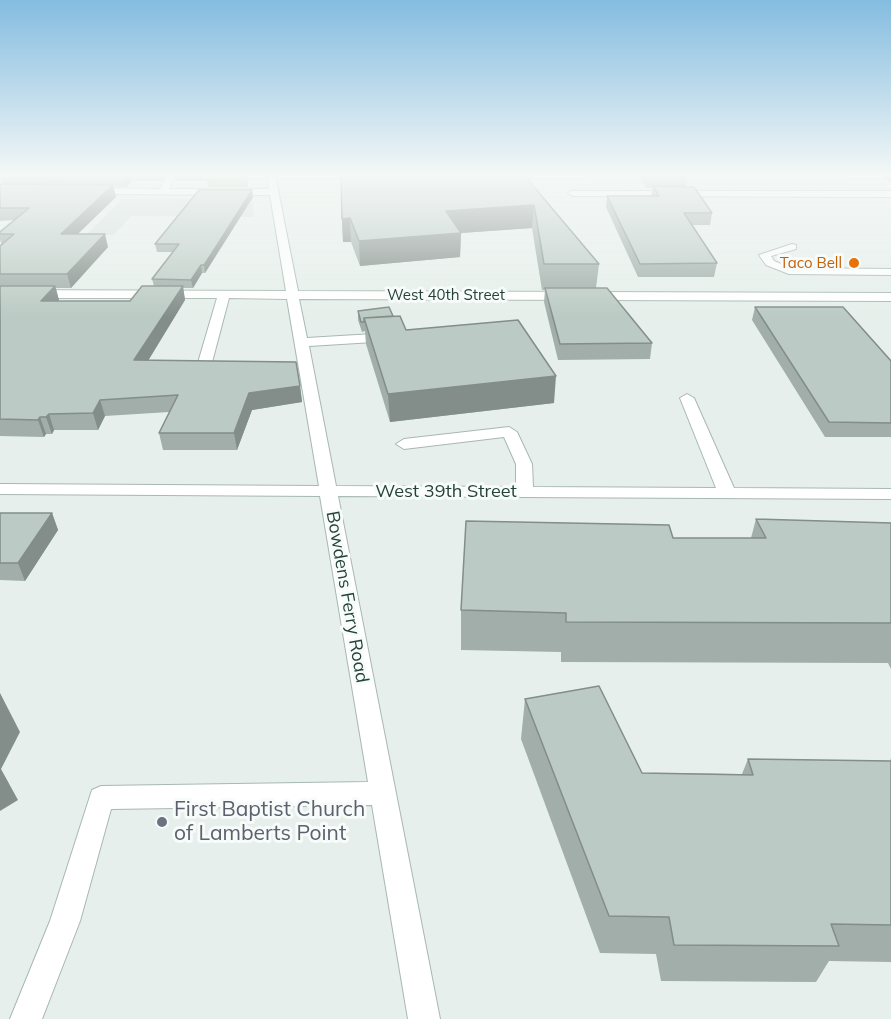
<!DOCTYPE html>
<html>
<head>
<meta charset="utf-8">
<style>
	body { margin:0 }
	canvas { display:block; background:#e6efeb }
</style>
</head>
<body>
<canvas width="891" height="1019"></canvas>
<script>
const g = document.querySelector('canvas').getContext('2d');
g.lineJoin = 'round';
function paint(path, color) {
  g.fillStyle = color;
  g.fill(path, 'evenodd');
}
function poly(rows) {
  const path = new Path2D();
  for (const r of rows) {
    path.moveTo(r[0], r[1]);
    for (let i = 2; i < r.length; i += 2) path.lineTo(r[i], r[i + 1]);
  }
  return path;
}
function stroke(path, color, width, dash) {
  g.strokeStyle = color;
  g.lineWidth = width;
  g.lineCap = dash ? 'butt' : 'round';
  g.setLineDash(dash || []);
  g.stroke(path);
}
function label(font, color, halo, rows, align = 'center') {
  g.font = font + ' Mulish,sans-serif';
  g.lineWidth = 6;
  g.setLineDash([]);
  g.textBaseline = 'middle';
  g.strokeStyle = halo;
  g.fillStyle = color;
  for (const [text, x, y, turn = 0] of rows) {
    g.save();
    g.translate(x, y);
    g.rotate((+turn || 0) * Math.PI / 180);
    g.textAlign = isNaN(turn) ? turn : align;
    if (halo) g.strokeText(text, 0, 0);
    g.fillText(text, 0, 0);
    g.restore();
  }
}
const built = poly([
	[588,175,848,175,851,178,846,185,592,184],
	[122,199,252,199,254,217,131,216,114,235,86,235]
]);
const minor = poly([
	[168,175,176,175,169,189,269,189,267,175,275,175,298,291,891,293,891,301,299,299,307,338,390,333,397,337,390,341,309,346,336,486,516,487,516,464,504,437,404,449,396,444,404,439,509,427,517,432,532,464,533,487,716,488,680,398,687,394,694,398,734,488,891,489,891,499,338,496,440,1019,408,1019,372,805,111,809,80,921,42,1019,10,1019,50,921,92,790,101,786,368,782,320,496,0,494,0,484,319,486,287,299,229,298,211,366,204,370,197,366,217,298,0,298,0,290,286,291,270,195,92,194,87,191,92,188,160,189,168,175],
	[570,191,891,191,891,197,573,196,568,193,570,191],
	[792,244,796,245,796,249,771,256,774,261,791,268,891,269,891,275,789,274,766,265,759,255,792,244]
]);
const major = poly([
	[882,175,891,175,891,181,888,180,882,175]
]);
const wall = poly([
	[0,175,166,175,162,181,132,181,126,187,113,186,116,197,78,234,108,247,71,288,56,288,59,301,130,301,154,286,152,279,173,252,157,252,155,244,252,190,253,197,205,273,202,273,193,288,183,288,185,300,148,361,300,386,302,402,252,410,237,450,163,450,159,433,169,412,105,416,98,430,54,430,52,434,46,434,44,437,0,436,0,246,2,245,0,240,0,232,14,220,0,221,0,184,2,184],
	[175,175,247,175,248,187,208,187,207,181,176,181],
	[524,175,599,264,596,288,652,343,650,359,558,360,544,302,545,290,542,290,532,228,461,233,460,257,360,266,351,242,343,242,342,219],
	[638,175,688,175,686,187,712,213,710,225,692,225,717,263,714,277,638,277,606,207,607,196,651,196,653,188,646,188],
	[755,307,891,361,891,437,825,437,752,320],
	[358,311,393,316,406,330,554,403,390,422,366,344,365,331,362,332,358,320],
	[0,513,52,513,58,530,25,581,0,580],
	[756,519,891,523,891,669,888,663,561,662,561,652,461,650,461,610,673,538,751,538],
	[525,699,642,773,742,774,748,759,890,761,891,758,891,962,829,961,816,982,661,981,656,954,600,953,521,739]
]);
const shadedWall = poly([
	[123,175,131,175,132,181,126,187],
	[161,175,166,175,162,181],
	[113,185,116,197,64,247,61,234],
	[252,190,253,197,205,273,204,265],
	[534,205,532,228,461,233,460,257,360,266,359,241,446,211],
	[350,218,351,242,343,242,342,219],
	[105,234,108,247,71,288,67,274],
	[201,265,202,273,193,288,191,280],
	[55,286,59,300,46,315,41,301],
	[183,286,185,300,138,377,134,360],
	[556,376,554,403,390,422,388,394],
	[300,386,302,402,252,410,237,450,234,433,249,393],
	[100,400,105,416,98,430,93,413],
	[49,414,54,430,52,434,46,417],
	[40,417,46,434,44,437,38,420],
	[52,513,58,530,25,581,18,563],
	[0,693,20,732,1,769,18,800,0,811]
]);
const building = poly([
	[210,175,246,175,247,179,207,180,210,175],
	[344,175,524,175,599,264,544,264,534,205,446,211,461,233,359,241,350,218,342,219,341,177,344,175],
	[0,184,113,185,61,234,105,234,67,274,0,274,0,246,14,234,0,234,0,232,29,208,0,208,0,184],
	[653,186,694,187,712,213,684,213,717,263,640,264,607,196,659,196,653,186],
	[199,190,252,190,212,253,204,265,201,265,191,280,152,279,179,244,155,244,199,190],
	[0,286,55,286,41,301,130,301,142,286,183,286,134,360,296,362,300,386,249,393,234,433,159,433,178,395,100,400,93,413,49,414,46,417,40,417,38,420,0,419,0,286],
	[545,288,607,288,652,343,560,344,545,288],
	[389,307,393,316,364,318,364,322,361,322,358,311,389,307],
	[755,307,843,307,891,361,891,423,829,422,755,307],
	[400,316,406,330,518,320,556,376,388,394,364,318,400,316],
	[0,513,52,513,18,563,0,563,0,513],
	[756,519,891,523,891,623,566,622,566,613,461,610,466,521,669,525,673,538,766,538,756,519],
	[599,686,642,773,753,775,748,759,891,761,891,925,831,924,839,946,674,945,669,917,609,916,525,699,599,686]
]);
const markers = [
	[854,263,6,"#e8710a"],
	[162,822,6,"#6b7280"]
];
const farFoodnames = [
	["Taco Bell",842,263]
];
const farStreetnames = [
	["West 40th Street",446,295]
];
const streetNames = [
	["West 39th Street",446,492],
	["Bowdens Ferry Road",347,597,80]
];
const nearWorshipnames = [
	["First Baptist Church",174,810],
	["of Lamberts Point",174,834]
];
paint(built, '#d4dfda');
stroke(minor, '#a8b8b2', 2);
stroke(major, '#c2cac8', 2);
paint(minor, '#fff');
paint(major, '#6aa596');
paint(wall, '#a1aea9');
paint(shadedWall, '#838d89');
paint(building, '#bbcac4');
stroke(building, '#838d89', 1.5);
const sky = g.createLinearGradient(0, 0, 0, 318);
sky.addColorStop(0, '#84bce0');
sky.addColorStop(0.55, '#f4f8f6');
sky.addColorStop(1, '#f4f8f600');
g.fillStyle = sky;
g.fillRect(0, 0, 891, 318);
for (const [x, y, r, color] of markers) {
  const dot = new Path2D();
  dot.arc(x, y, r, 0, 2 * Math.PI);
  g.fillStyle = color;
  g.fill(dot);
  stroke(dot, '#f7fbf9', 2);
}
label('15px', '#c56008', '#f7fbf9', farFoodnames, 'right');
label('15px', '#24423a', '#f7fbf9', farStreetnames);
label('18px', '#24423a', '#f7fbf9', streetNames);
label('21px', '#5b616d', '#f7fbf9', nearWorshipnames, 'left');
</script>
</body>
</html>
